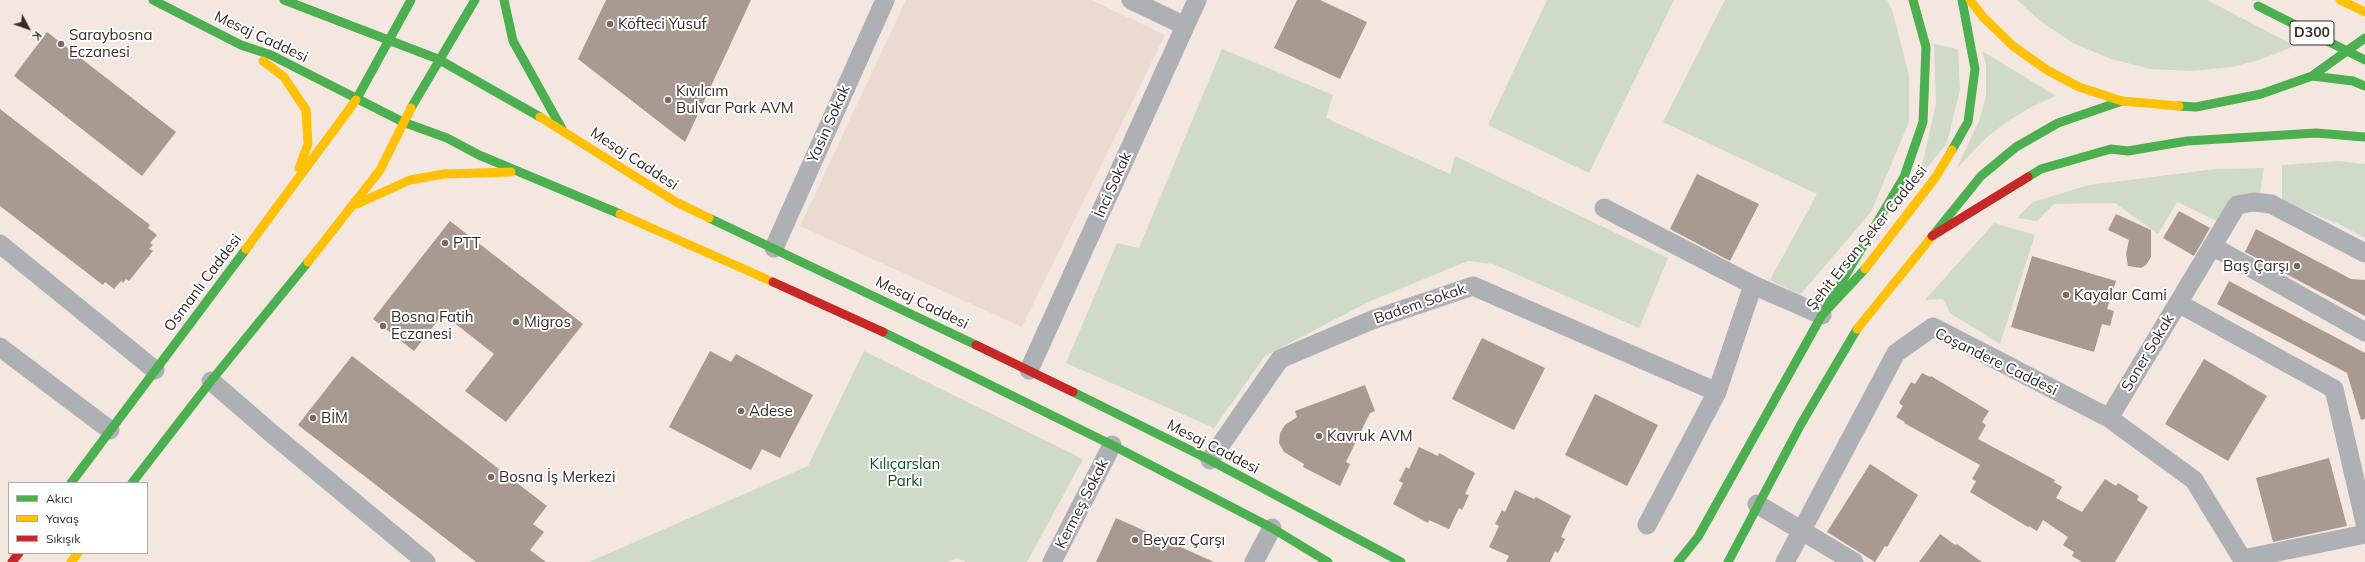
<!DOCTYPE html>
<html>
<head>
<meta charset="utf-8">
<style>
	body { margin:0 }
	#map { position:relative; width:2365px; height:562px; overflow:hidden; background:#f4e7e0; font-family:Mulish,sans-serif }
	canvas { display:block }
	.legend { position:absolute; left:8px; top:482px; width:140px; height:72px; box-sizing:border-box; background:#fff; border:1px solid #aeaaa9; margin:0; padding:5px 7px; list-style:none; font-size:12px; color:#342b27 }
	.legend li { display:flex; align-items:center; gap:8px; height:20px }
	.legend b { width:20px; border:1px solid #aeaaa9 }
	.north { position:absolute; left:8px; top:8px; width:40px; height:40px; -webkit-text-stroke:3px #fff; paint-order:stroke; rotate:131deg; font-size:11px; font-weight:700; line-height:16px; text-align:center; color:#342b27 }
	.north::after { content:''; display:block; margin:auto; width:14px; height:18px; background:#342b27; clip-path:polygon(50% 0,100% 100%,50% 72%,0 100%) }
</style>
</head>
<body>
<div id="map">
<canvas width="2365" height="562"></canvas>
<ul class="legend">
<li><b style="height:5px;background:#4caf50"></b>Akıcı</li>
<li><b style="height:5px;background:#ffc107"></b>Yavaş</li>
<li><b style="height:5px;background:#c62828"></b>Sıkışık</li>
</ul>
<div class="north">K</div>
</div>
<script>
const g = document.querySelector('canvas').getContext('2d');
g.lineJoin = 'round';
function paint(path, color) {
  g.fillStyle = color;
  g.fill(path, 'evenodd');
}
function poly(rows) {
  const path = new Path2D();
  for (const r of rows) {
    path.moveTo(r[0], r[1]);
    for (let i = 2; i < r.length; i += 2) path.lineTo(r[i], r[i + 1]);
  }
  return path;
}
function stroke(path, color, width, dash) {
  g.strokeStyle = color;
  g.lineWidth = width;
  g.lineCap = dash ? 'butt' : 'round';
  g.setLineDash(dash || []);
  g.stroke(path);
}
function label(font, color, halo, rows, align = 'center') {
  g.font = font + ' Mulish,sans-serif';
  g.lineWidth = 4;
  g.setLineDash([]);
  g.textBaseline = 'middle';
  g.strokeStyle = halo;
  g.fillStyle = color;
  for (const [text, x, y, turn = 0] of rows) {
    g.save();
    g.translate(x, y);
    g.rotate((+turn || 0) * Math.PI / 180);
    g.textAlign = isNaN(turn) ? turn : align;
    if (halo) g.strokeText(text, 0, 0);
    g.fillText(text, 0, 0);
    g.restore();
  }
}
const commercial = poly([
	[906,0,1091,0,1165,35,1022,327,800,226]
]);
const green = poly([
	[1547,0,1674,0,1589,173,1488,125],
	[1725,0,1887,0,1892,10,1909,75,1909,122,1871,212,1800,295,1770,280,1817,194,1663,122],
	[2017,0,2207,0,2295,46,2259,60,2232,67,2192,71,2151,69,2111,59,2073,43,2039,20],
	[1934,44,1958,49,1960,90,1947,143,1926,169,1910,185,1923,161,1936,104],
	[1222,49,1333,95,1326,118,1450,174,1455,156,1668,258,1639,328,1493,264,1468,261,1368,302,1265,356,1214,428,1066,363,1117,243,1139,248],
	[1982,51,2056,96,2031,107,2005,123,1987,137,1957,168,1979,121,1986,96,1986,65],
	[2339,161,2365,164,2365,238,2341,225,2282,201,2282,165],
	[2264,168,2259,198,2235,195,2219,222,2177,202,2158,234,2115,203,2054,204,2037,221,2017,218,2033,202,2089,185,2216,169],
	[1994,223,2035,235,2000,344,1950,313,1943,299,1925,300],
	[864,351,1083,459,1027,562,966,562,957,558,947,562,589,562,808,466]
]);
const building = poly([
	[606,0,751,0,685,142,578,59],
	[1297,0,1320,0,1367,22,1340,79,1274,48],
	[47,32,176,132,142,176,14,76],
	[0,109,150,225,148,228,157,235,150,243,153,245,149,249,153,251,129,281,126,279,123,283,121,281,114,289,105,282,103,285,0,206],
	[1697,174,1759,204,1730,261,1670,229],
	[2179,211,2210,228,2194,256,2163,238],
	[2116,214,2151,230,2151,257,2146,265,2141,268,2128,266,2126,254,2129,240,2108,230],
	[450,221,583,324,506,422,465,391,494,354,443,314,414,351,373,319],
	[2256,229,2351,279,2365,280,2365,316,2245,252],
	[2032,256,2116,281,2107,309,2114,311,2110,326,2102,324,2094,352,2011,327],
	[2229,281,2365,353,2365,419,2361,420,2347,373,2217,304],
	[1482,338,1545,368,1514,430,1452,399],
	[710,351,731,362,736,354,813,395,780,458,762,449,751,470,669,427],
	[352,356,547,506,533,524,544,532,530,550,546,562,476,562,298,425],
	[2204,359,2267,396,2228,461,2165,424],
	[1922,373,1930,377,1931,376,1989,411,1982,422,1986,425,1978,439,2055,480,2054,482,2062,487,2056,498,2082,512,2105,479,2116,486,2118,483,2139,496,2137,500,2148,507,2115,562,2082,562,2072,556,2074,552,2063,545,2068,537,2043,520,2037,531,2029,526,2028,527,1970,492,1976,481,1972,479,1980,465,1904,423,1905,422,1896,417,1903,406,1899,403,1911,382,1915,384],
	[1365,385,1375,411,1370,413,1346,462,1350,464,1340,486,1303,467,1304,464,1284,452,1279,443,1280,433,1285,425,1297,417,1295,411],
	[1595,394,1658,425,1627,486,1565,455],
	[1419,447,1438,456,1439,453,1475,473,1465,494,1469,495,1462,510,1459,508,1449,529,1429,520,1428,523,1393,504,1403,483,1399,481,1406,467,1409,469],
	[2329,458,2347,526,2273,542,2256,478],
	[1870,464,1918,495,1887,547,1885,546,1875,562,1827,532],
	[1515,490,1534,499,1536,497,1571,516,1561,537,1565,539,1558,553,1555,551,1550,562,1506,562,1509,556,1489,547,1499,526,1495,524,1502,510,1505,512],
	[1116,518,1214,562,1096,562],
	[1940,534,1955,545,1957,544,1982,562,1919,562]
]);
const street = poly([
	[1131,0,1185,26],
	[1604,208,1753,285],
	[0,244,155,370],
	[2212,246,2365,332],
	[774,248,885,0],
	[2178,303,2334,389,2365,523],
	[0,347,110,430],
	[1029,370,1197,0],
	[211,381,270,432,426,562],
	[2109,418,2237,205,2254,202,2271,204,2365,253],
	[1210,460,1280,359,1372,320,1473,286,1717,392],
	[1757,504,1854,562],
	[1647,525,1717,392,1753,285,1822,315],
	[2243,559,2365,534],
	[1052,562,1112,445],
	[1254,562,1272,528],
	[1785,562,1896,353,1933,327,2109,418,2194,480,2244,562]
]);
const fast = poly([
	[153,0,241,45,271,55,403,122,447,138,479,155,620,214],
	[284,0,438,59,540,117],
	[504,0,513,41,562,129],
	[2312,76,2353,81,2365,86],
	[356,100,411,0],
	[2179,106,2196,107,2261,94,2312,76,2365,38],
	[411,108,475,0],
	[1952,150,1968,122,1975,69,1962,0],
	[2028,177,2041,169,2111,149,2128,151,2187,141,2316,133,2365,137],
	[709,218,976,345],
	[1934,234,1981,176,2016,147,2058,123,2122,101],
	[1822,315,1904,177,1923,122,1926,47,1913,0],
	[883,332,1112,445,1272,528,1328,562],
	[1073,392,1210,460,1401,562],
	[71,483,246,249],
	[132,483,211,381,308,262],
	[1678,562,1698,537,1822,315,1865,269],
	[1728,562,1801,424,1857,329]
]);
const slow = poly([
	[1970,0,1983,17,2013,46,2047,70,2079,87,2122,101,2179,106],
	[2340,0,2365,12],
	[263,61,284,77,306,110,308,144,299,168],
	[540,117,676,202,709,218],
	[357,204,410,180,444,174,511,172],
	[620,214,773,282],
	[246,249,356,100],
	[308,262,380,170,411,108],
	[1865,269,1935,178,1952,150],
	[1857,329,1934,234],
	[71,562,78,553]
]);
const jam = poly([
	[1932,236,2028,177],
	[773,282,883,332],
	[976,345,1073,392],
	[12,562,19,553]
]);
const fastBridge = poly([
	[2258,6,2365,60]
]);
const markers = [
	[610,24,4,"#776d68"],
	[61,44,4,"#776d68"],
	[668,100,4,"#776d68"],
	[445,243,4,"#776d68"],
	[2297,266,4,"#776d68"],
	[2066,295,4,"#776d68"],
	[516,322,4,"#776d68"],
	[383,326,4,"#776d68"],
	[741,411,4,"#776d68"],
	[313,418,4,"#776d68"],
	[1319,436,4,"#776d68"],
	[491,477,4,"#776d68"],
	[1135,540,4,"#776d68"]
];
const shields = [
	[2312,33,44]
];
const shieldNames = [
	["D300",2312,33]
];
const poiNames = [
	["Köfteci Yusuf",618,24],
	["Saraybosna",69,35],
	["Eczanesi",69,52],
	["Kıvılcım",676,91],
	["Bulvar Park AVM",676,108],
	["PTT",453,243],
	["Baş Çarşı",2289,266,"right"],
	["Kayalar Cami",2074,295],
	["Bosna Fatih",391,317],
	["Eczanesi",391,334],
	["Migros",524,322],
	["Adese",749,411],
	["BİM",321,418],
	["Kavruk AVM",1327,436],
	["Bosna İş Merkezi",499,477],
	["Beyaz Çarşı",1143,540]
];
const streetNames = [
	["Mesaj Caddesi",261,37,25],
	["Yasin Sokak",829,124,-66],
	["Mesaj Caddesi",634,159,33],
	["İnci Sokak",1113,185,-66],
	["Şehit Ersan Şeker Caddesi",1867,238,-51],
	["Osmanlı Caddesi",203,283,-53],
	["Mesaj Caddesi",922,303,26],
	["Badem Sokak",1420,304,-19],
	["Soner Sokak",2148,353,-59],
	["Coşandere Caddesi",1996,362,26],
	["Mesaj Caddesi",1213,447,27],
	["Kermeş Sokak",1082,504,-63]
];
const parkNames = [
	["Kılıçarslan",905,464],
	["Parkı",905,481]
];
paint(commercial, '#eadacf');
paint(green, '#cfdac8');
paint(building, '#a89991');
stroke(street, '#adb0b5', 19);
stroke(fast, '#4caf50', 9);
stroke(slow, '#ffc107', 9);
stroke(jam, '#c62828', 9);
stroke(fastBridge, '#4caf50', 9);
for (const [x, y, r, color] of markers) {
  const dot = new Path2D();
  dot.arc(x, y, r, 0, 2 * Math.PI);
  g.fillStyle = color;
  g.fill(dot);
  stroke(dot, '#fff', 1.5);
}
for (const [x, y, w] of shields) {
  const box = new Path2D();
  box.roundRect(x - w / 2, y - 12, w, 24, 3);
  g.fillStyle = '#fff';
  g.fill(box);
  stroke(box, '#342b27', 1);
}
label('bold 14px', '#342b27', null, shieldNames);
label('15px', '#342b27', '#fff', poiNames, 'left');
label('15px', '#342b27', '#fff', streetNames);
label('15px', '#085121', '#fff', parkNames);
</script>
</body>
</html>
